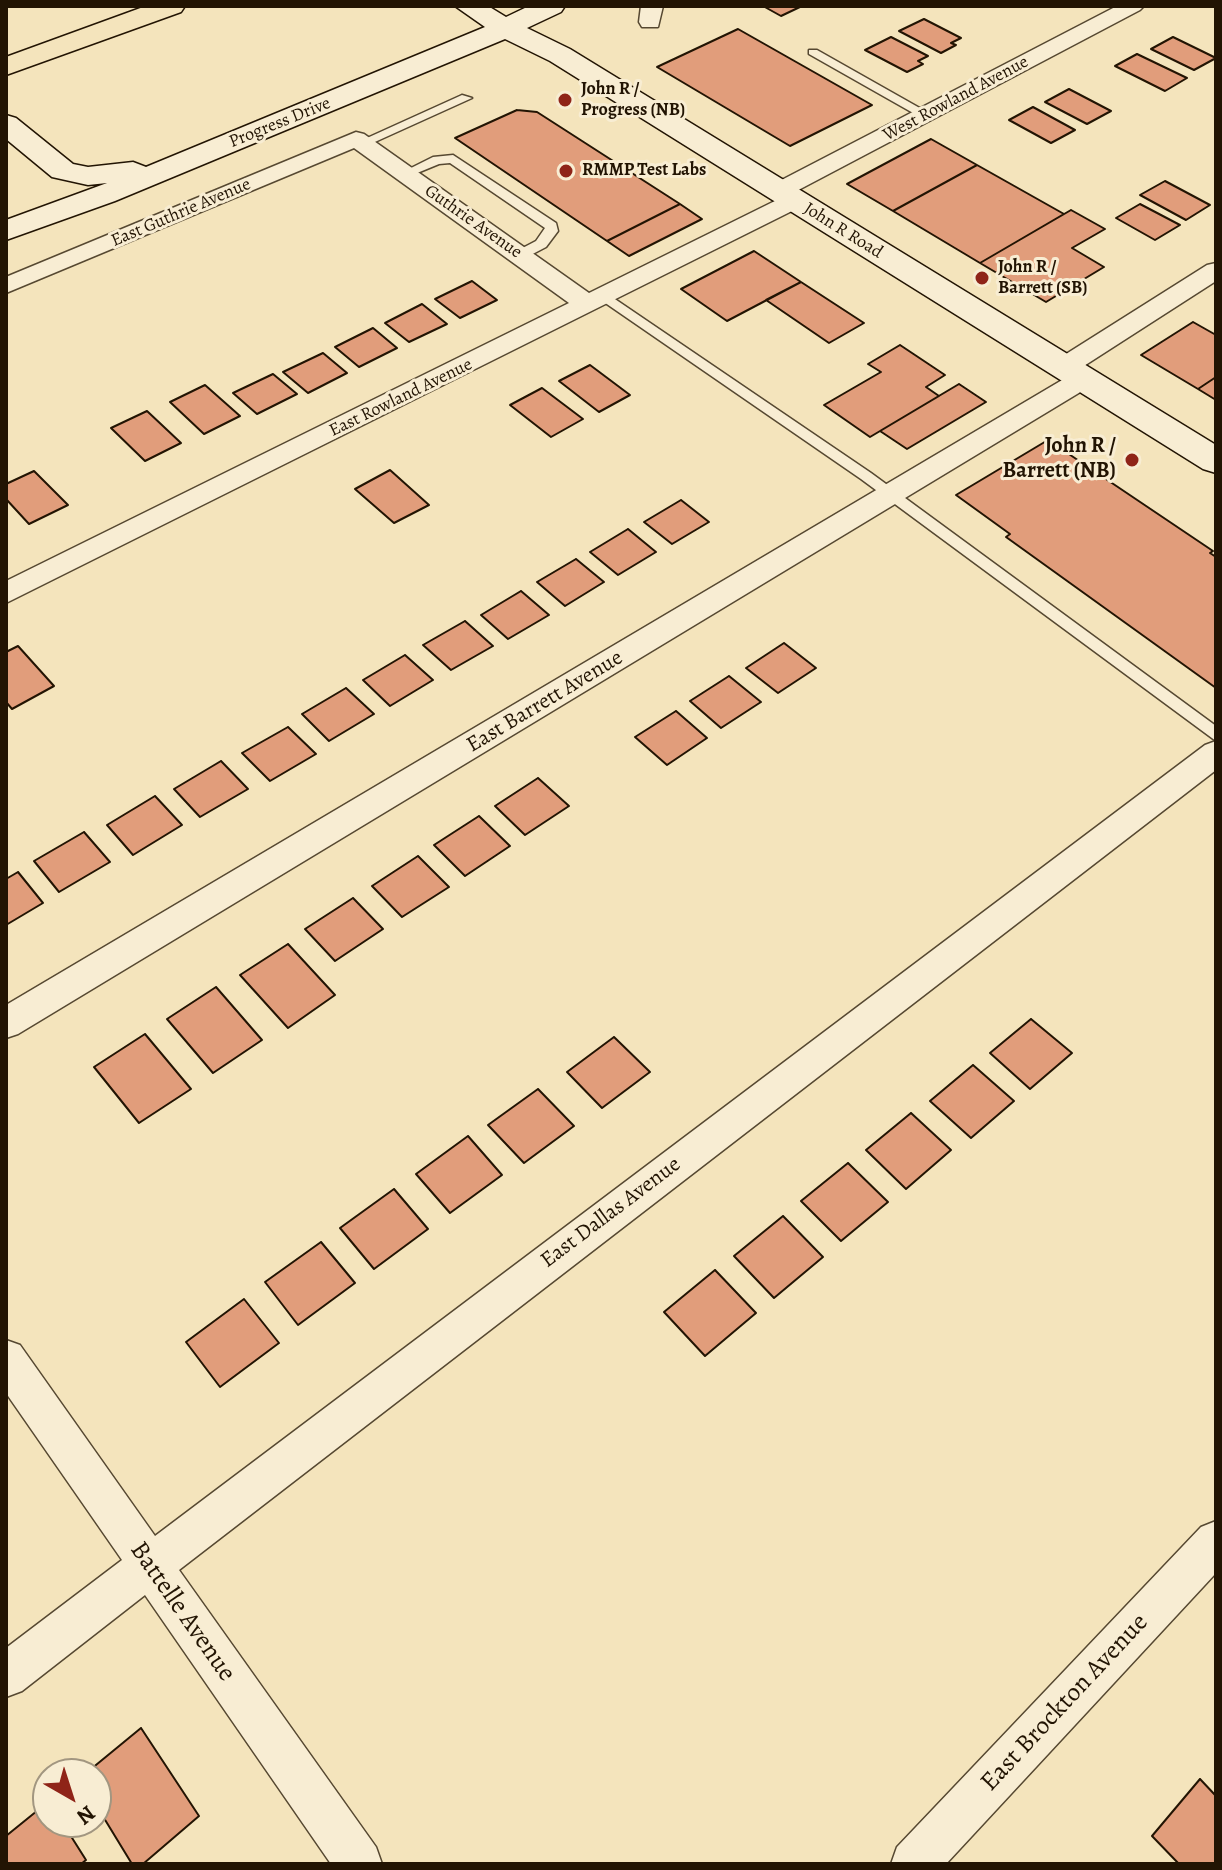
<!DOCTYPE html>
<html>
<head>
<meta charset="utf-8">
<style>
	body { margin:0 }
	#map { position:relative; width:1222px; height:1870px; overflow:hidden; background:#f4e4bc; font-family:Alegreya,serif }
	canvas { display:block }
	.frame { position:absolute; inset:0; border:8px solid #221403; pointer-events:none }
	.north { position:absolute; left:32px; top:1758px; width:80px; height:80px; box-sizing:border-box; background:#f8edd3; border:2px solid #a29680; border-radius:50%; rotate:141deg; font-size:22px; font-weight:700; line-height:32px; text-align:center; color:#221403 }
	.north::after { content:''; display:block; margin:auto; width:28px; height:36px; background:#8f2418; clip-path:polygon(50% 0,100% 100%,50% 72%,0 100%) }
</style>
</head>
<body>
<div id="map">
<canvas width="1222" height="1870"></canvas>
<div class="frame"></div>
<div class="north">N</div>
</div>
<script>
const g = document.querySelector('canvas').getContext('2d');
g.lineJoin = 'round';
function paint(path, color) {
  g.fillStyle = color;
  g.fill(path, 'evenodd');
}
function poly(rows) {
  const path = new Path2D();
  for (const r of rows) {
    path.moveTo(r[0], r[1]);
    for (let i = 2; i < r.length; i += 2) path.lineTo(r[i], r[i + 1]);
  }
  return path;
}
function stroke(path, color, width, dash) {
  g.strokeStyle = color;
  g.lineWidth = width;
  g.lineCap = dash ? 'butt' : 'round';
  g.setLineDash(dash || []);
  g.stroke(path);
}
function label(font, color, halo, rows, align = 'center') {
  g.font = font + ' Alegreya,serif';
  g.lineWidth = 6;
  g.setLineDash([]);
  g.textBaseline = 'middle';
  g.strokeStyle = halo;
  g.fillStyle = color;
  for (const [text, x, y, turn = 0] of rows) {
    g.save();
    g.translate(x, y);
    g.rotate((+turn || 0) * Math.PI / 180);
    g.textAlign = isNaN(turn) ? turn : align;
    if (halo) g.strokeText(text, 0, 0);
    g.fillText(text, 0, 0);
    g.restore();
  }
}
const building = poly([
	[763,6,802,6,781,16,763,6],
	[924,19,961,38,951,43,956,45,941,53,899,31,924,19],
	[738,29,872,105,790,146,657,67,738,29],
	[891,37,928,56,918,61,923,64,907,72,865,50,891,37],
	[1173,37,1216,58,1194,70,1151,49,1173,37],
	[1137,54,1187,78,1165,91,1115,66,1137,54],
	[1069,89,1111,111,1087,124,1045,102,1069,89],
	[1033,107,1075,130,1051,143,1009,120,1033,107],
	[517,110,537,112,680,204,607,241,455,138,517,110],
	[931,139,977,165,893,211,847,184,931,139],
	[977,165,1064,214,980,263,893,211,977,165],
	[1165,181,1210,205,1186,220,1140,195,1165,181],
	[680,204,702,219,629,256,607,241,680,204],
	[1140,204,1180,225,1155,240,1116,218,1140,204],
	[1071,210,1105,229,1072,248,1104,267,1046,302,980,263,1071,210],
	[754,251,801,282,727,321,681,289,754,251],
	[472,281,497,300,460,318,435,299,472,281],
	[801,282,864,323,829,343,766,300,801,282],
	[422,304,447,324,409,342,385,323,422,304],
	[1193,322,1216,335,1216,377,1198,389,1141,355,1193,322],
	[373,328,397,348,359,367,335,347,373,328],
	[900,345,945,375,926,387,939,396,870,437,824,405,881,372,868,364,900,345],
	[323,353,347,373,308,393,283,372,323,353],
	[590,365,630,395,599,412,559,381,590,365],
	[273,374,297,394,257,414,233,393,273,374],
	[1216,377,1216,400,1198,389,1216,377],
	[959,384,986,402,907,449,880,431,959,384],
	[205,385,240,416,204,434,170,402,205,385],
	[542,388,583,419,551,437,510,405,542,388],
	[147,411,181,443,145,461,111,428,147,411],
	[1048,440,1213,551,1210,553,1216,557,1216,688,1006,537,1010,534,956,495,1048,440],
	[390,470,429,505,394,523,355,489,390,470],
	[34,471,68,505,29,524,6,499,6,484,34,471],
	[681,500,709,522,672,544,644,522,681,500],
	[628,529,656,552,618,575,590,552,628,529],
	[576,559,604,582,565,606,537,582,576,559],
	[521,591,549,615,508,639,481,615,521,591],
	[465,621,493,646,451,670,423,645,465,621],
	[784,643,816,668,778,693,746,668,784,643],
	[18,646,54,686,12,709,6,702,6,652,18,646],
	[405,655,433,680,390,706,363,680,405,655],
	[729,676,761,702,721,728,690,701,729,676],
	[346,688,374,714,329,741,302,714,346,688],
	[676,711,707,738,667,765,635,737,676,711],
	[288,727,316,754,270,781,242,753,288,727],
	[221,761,248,789,200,817,174,789,221,761],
	[538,778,569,806,525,835,495,806,538,778],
	[155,796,182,825,133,855,107,825,155,796],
	[479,816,510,846,465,876,434,845,479,816],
	[84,832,110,862,59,892,34,861,84,832],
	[418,856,449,887,402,917,372,886,418,856],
	[18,872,43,903,6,925,6,879,18,872],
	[353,898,383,929,335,961,305,929,353,898],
	[288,944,335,995,288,1028,240,975,288,944],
	[216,987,262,1040,213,1073,167,1019,216,987],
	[1031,1019,1072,1053,1030,1089,990,1053,1031,1019],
	[145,1034,191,1089,139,1123,94,1067,145,1034],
	[614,1037,650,1072,602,1108,567,1072,614,1037],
	[973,1065,1014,1101,971,1138,930,1101,973,1065],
	[538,1089,574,1126,524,1163,488,1125,538,1089],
	[911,1113,951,1150,906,1189,866,1150,911,1113],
	[468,1136,502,1175,450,1213,416,1174,468,1136],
	[848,1163,888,1202,841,1241,801,1201,848,1163],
	[394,1189,428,1229,374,1269,340,1228,394,1189],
	[783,1216,823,1257,774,1298,734,1256,783,1216],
	[321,1242,355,1283,298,1325,265,1282,321,1242],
	[715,1270,756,1313,705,1356,664,1312,715,1270],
	[244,1299,279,1343,220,1387,186,1342,244,1299],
	[141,1728,199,1816,143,1864,132,1864,96,1805,96,1774,85,1774,141,1728],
	[1200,1779,1216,1796,1216,1864,1179,1864,1152,1836,1200,1779],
	[48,1802,48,1822,62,1822,86,1860,81,1864,6,1864,6,1836,48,1802]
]);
const service = poly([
	[809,50,817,50,932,115,922,118,809,54,809,50],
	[462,95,472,98,366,146,356,143,462,95],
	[453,155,556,223,558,231,546,247,525,258,515,258,515,252,536,241,545,228,450,163,439,164,405,178,399,174,433,157,453,155],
	[606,293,871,473,1216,726,1216,741,861,479,601,300,599,297,606,293]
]);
const minor = poly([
	[641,6,663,6,658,27,642,27,639,22,641,6],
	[1117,6,1144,6,1140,10,787,196,802,196,806,201,802,206,6,603,6,581,569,303,354,148,6,293,6,277,356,132,364,134,589,293,785,196,770,196,766,191,770,186,1117,6],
	[1216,263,1216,281,1073,373,1055,373,1051,367,1055,361,1207,265,1216,263],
	[1083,371,1092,373,1096,379,1092,385,18,1034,6,1038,6,1005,1074,373,1083,371],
	[1216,741,1216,770,179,1570,376,1847,382,1864,331,1864,145,1595,22,1691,6,1697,6,1648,122,1560,6,1393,6,1340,20,1345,155,1536,1205,745,1216,741],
	[1216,1521,1216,1573,946,1864,891,1864,897,1847,1201,1527,1216,1521]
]);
const secondary = poly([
	[455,6,488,6,506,17,529,6,565,6,561,12,527,28,570,49,1216,445,1216,473,1203,469,550,61,505,39,115,201,6,240,6,220,107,183,88,185,52,177,6,139,6,115,16,118,73,164,88,167,133,162,146,167,485,27,455,6]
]);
const motorway = poly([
	[146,6,185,6,181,12,6,75,6,57,146,6]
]);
const markers = [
	[565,100,8,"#8f2418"],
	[566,171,8,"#8f2418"],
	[982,278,8,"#8f2418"],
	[1132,460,8,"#8f2418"]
];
const farPoinames = [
	["John R /",581,90],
	["Progress (NB)",581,111],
	["RMMP Test Labs",582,171],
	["John R /",998,268],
	["Barrett (SB)",998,289]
];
const farStreetnames = [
	["West Rowland Avenue",956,99,-28],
	["Progress Drive",280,123,-22],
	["East Guthrie Avenue",181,213,-23],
	["Guthrie Avenue",473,222,35],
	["John R Road",843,231,32],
	["East Rowland Avenue",401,398,-26]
];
const poiNames = [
	["John R /",1116,447],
	["Barrett (NB)",1116,472]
];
const streetNames = [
	["East Barrett Avenue",545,702,-31],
	["East Dallas Avenue",611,1213,-37]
];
const nearStreetnames = [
	["Battelle Avenue",182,1612,55],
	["East Brockton Avenue",1065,1703,-47]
];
paint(building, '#e19d7b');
stroke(building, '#221403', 2);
stroke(service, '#564831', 3);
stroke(minor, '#564831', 3);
stroke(secondary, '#221403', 3);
stroke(motorway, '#221403', 3);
paint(service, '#f8edd3');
paint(minor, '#f8edd3');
paint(secondary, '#f8edd3');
paint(motorway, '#f4e4bc');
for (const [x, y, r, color] of markers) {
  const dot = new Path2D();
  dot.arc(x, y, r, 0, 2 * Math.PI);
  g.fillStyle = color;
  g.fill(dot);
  stroke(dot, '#f8edd3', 3);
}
label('bold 18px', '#221403', '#f8edd3', farPoinames, 'left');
label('18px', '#221403', '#f8edd3', farStreetnames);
label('bold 22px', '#221403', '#f8edd3', poiNames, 'right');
label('22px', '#221403', '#f8edd3', streetNames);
label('26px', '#221403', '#f8edd3', nearStreetnames);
</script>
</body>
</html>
